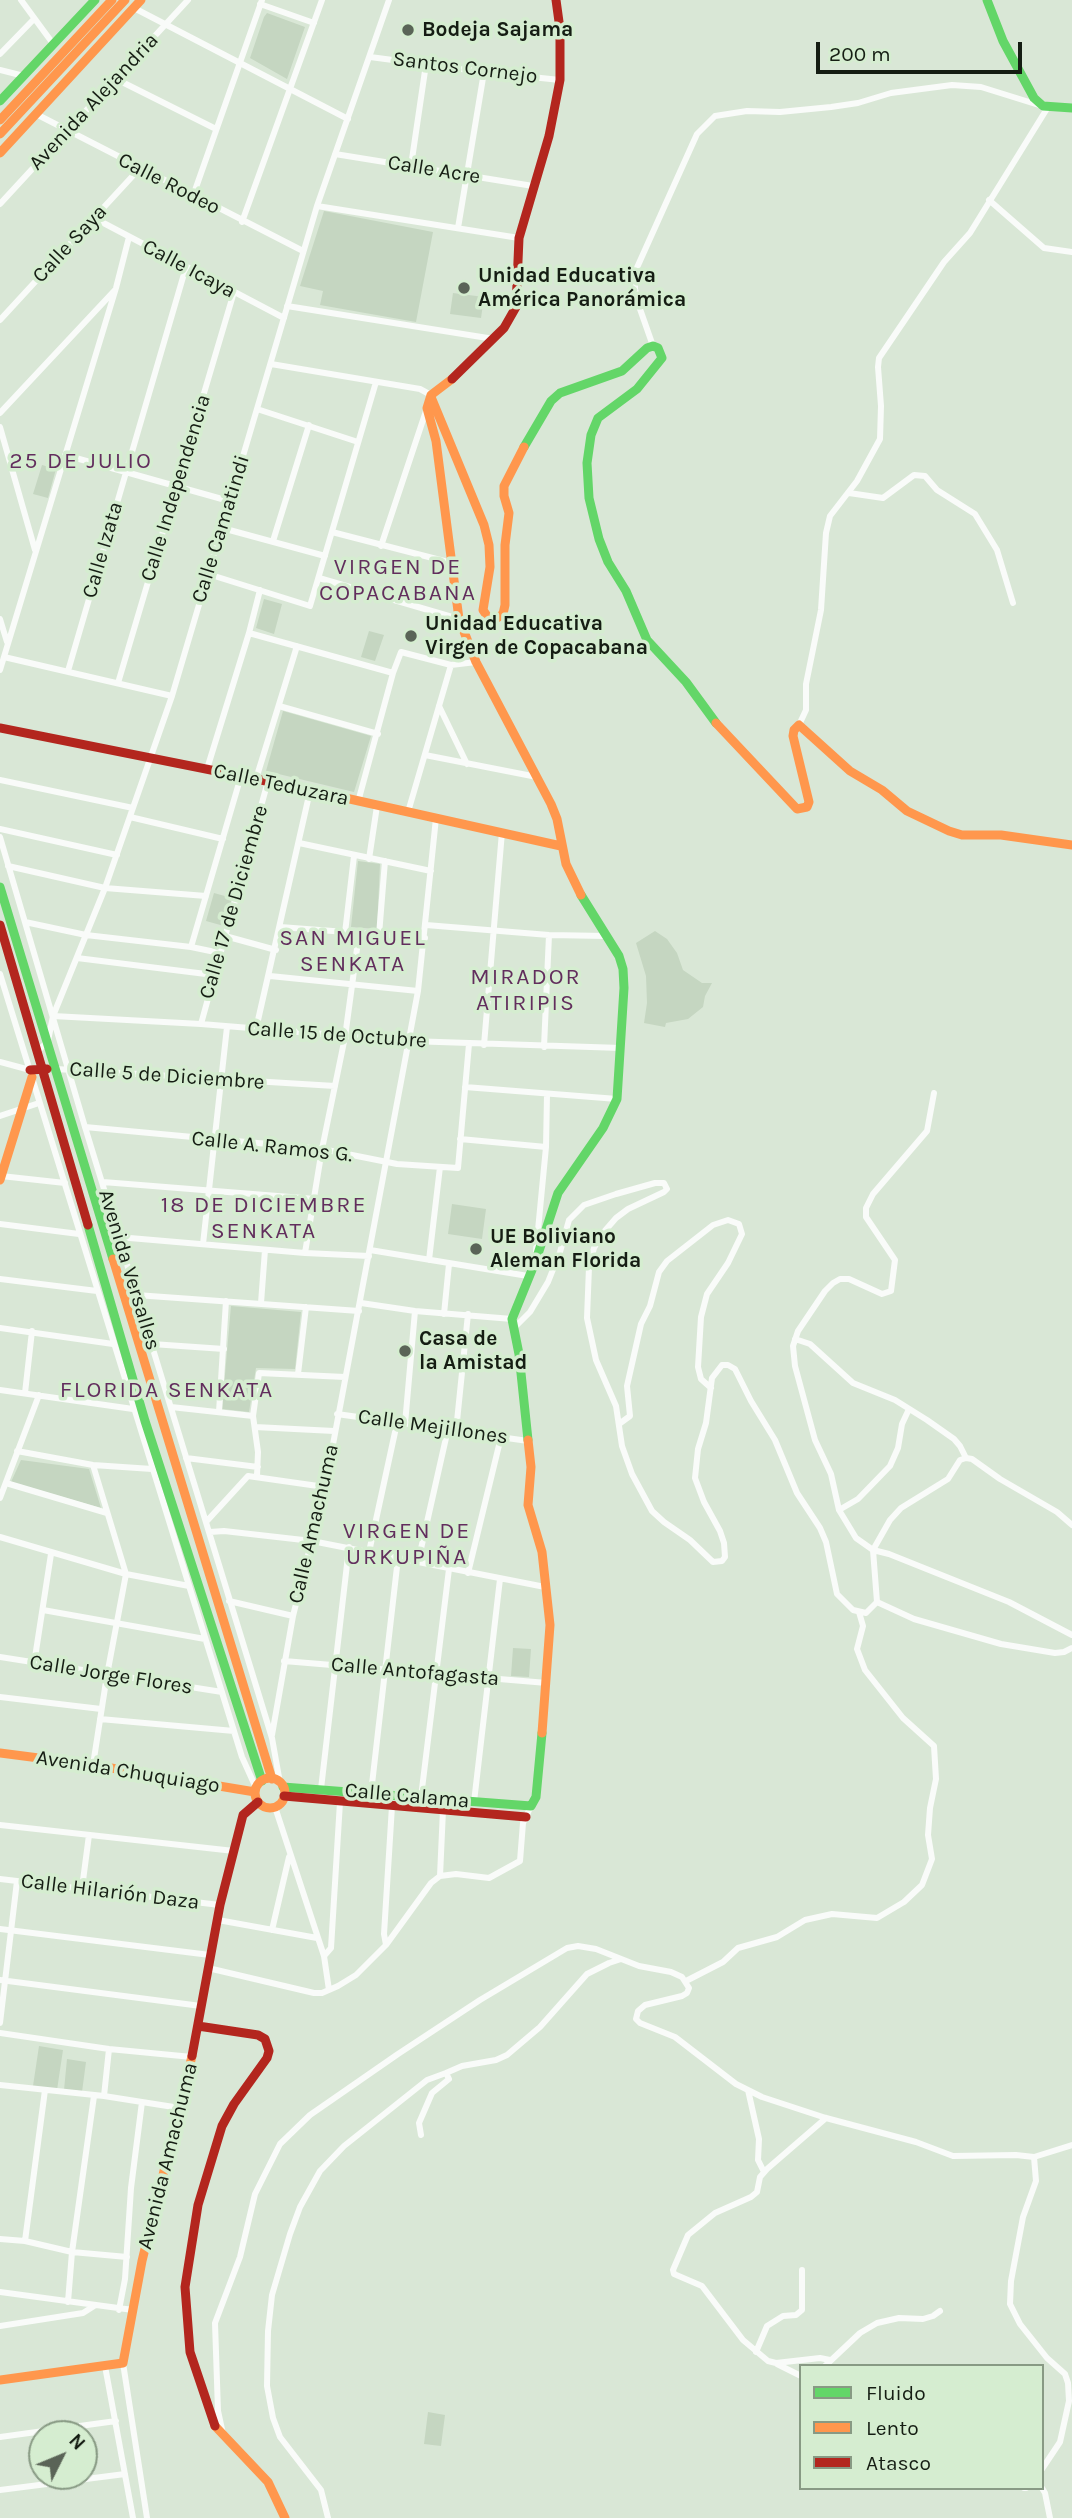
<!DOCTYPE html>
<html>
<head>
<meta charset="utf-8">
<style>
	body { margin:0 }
	#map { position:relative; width:1072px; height:2518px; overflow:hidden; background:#d9e7d6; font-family:Karla,sans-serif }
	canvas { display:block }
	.legend { position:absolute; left:799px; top:2364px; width:245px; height:126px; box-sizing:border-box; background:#d5edd0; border:2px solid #889a84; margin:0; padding:9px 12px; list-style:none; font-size:21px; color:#151d13 }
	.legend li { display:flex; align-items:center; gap:14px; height:35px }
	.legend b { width:35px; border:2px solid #889a84 }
	.north { position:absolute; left:28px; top:2420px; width:70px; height:70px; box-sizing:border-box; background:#d5edd0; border:2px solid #889a84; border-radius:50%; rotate:47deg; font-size:19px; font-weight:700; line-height:28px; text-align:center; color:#151d13 }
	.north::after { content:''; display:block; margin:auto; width:24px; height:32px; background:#5a6457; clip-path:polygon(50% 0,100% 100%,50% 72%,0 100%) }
	.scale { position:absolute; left:816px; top:42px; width:206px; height:32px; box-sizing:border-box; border:4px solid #151d13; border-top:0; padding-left:9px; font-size:21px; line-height:24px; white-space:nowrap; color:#151d13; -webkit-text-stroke:5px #d5edd0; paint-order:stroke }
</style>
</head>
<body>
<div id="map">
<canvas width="1072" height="2518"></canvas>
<ul class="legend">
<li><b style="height:9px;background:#63d668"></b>Fluido</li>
<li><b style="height:9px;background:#ff974d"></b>Lento</li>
<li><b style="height:9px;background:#b3261e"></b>Atasco</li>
</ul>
<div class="north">N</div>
<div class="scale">200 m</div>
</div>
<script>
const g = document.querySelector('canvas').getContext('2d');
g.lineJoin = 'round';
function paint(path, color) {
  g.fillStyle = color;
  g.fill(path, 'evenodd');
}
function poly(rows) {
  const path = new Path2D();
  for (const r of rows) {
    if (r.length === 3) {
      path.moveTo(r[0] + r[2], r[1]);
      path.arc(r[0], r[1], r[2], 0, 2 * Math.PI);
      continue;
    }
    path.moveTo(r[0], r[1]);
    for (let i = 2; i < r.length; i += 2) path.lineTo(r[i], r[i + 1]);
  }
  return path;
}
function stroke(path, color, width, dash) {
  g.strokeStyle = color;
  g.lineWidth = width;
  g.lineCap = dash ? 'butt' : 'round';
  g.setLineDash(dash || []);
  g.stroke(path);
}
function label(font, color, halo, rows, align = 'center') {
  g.font = font + ' Karla,sans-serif';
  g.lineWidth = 7;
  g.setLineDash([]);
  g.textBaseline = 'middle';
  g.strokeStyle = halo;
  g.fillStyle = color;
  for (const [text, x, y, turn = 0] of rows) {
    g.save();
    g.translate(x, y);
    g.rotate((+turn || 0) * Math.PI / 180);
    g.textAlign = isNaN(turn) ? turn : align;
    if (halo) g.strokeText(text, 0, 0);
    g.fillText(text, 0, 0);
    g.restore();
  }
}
const green = poly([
	[267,13,305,27,287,79,250,58,264,17],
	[324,211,433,232,416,322,320,305,323,291,300,286],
	[453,293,484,297,481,318,450,314],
	[42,465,56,469,48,498,33,494],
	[264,599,282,604,274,634,256,628],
	[369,631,384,635,375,661,361,657],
	[283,711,371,736,354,792,266,771],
	[358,861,380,864,377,929,351,927],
	[214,893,232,898,224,926,206,921],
	[655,931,667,939,677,953,683,970,702,983,712,983,705,996,703,1007,688,1019,666,1023,665,1027,644,1023,647,1003,646,976,636,943],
	[452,1204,486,1209,482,1239,448,1234],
	[231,1306,301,1312,295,1369,256,1368,249,1412,222,1409],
	[21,1460,89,1469,101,1508,11,1482],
	[513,1648,531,1649,529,1677,511,1676],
	[39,2046,63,2050,57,2090,33,2086],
	[67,2059,86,2062,82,2092,64,2090],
	[428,2412,445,2415,441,2446,424,2444]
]);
const street = poly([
	[21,0,54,45],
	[260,4,314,23],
	[134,8,348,119],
	[0,54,34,19],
	[370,57,484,72,560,80],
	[0,70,24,76],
	[114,78,216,129],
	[36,114,303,251],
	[335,154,533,186],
	[411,166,426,64],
	[193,196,262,0],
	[989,200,1044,248,1072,252],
	[0,204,188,0],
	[317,206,519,238],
	[94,218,284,318],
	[242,222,322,0],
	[458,228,484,72],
	[287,306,494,339],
	[0,320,140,168],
	[653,346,640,309,635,289,635,272,697,134,715,116,747,111,780,112,831,107,858,103,891,93,952,85,981,87,1042,106],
	[271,364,420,389,431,395],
	[257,409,358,442],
	[0,413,115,290],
	[0,427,35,550],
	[65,455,229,501],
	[849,493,883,498,914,475,925,476,937,490,975,514,997,550,1013,603],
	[222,528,325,556],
	[332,532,452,563],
	[273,541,309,425],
	[381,546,427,408],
	[208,574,310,606,376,382],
	[319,578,459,619],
	[0,619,7,642],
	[249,633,393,673],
	[4,657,172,696],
	[0,670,116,288,129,237],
	[68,671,186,267],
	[118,683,234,292],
	[279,706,378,734],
	[439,706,467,764],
	[799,725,806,710,806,684,821,610,826,533,830,516,857,481,880,439,881,406,878,367,879,358,944,262,970,233,1048,107],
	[425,755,537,777],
	[207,769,249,633,260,590],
	[256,779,297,646],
	[0,780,133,808],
	[358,802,393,673,401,652,451,665,476,662],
	[408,812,451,665],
	[130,817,223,839],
	[0,829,117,855],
	[0,837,85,1127,272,1738,280,1783],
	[299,843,431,871],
	[369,859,377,806],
	[8,866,105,888,206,896],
	[25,922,86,935,191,947,220,953],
	[426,925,549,935,606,936],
	[280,927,425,938],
	[345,933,354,856],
	[379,935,385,861],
	[225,936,276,950],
	[191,947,241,776],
	[77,958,214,975],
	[0,974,242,1757,256,1788],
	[270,976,418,991],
	[53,1016,201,1024,409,1041,621,1048],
	[201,1024,268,781],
	[256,1029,310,791],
	[484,1045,502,832],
	[544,1047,549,935],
	[38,1051,48,1041,53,1016,105,888,172,696,317,206,389,0],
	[0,1062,30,1070],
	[56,1069,335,1086],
	[465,1087,617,1099],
	[934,1093,927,1131,873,1194,866,1208,866,1217,895,1260,891,1291,882,1294,849,1279,840,1279,833,1283,825,1291,798,1331,793,1346,795,1366,815,1440,831,1474,839,1510,856,1538,873,1550,889,1554,1009,1602,1072,1635],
	[0,1116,39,1103],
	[85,1127,322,1149,397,1164,458,1168,469,1044],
	[460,1139,546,1147],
	[1,1176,65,1183],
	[103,1182,315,1199],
	[0,1224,79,1234],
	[118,1237,305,1253,369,1256],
	[203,1244,227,1027],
	[370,1250,528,1276],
	[536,1251,546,1147,547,1095],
	[305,1253,322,1149,345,1037,359,934],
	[429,1260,440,1167],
	[0,1279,97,1291],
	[136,1295,359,1311],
	[261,1303,265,1250],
	[361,1303,415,1311,512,1319],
	[444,1314,449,1264],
	[0,1328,113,1344],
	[514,1328,530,1312,548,1282,560,1252,569,1220,584,1205,616,1194,655,1183,664,1183,667,1189,664,1192,628,1209,616,1218,603,1233,594,1248,589,1267,587,1318,596,1360,616,1406,622,1446,632,1474,652,1511,664,1522,690,1540,713,1562,722,1561,725,1557,724,1543,720,1531,704,1502,695,1478,698,1449,706,1423,712,1378,722,1365,728,1365,735,1369,751,1401,775,1440,797,1493,820,1528,826,1542,837,1594,853,1610,866,1613,877,1602,873,1550,890,1520,901,1508,948,1479,960,1460,966,1458,972,1459,1000,1479,1057,1512,1072,1525],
	[795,1339,810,1344,853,1383,895,1400,927,1420,954,1439,960,1446,966,1458],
	[152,1344,224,1349],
	[298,1374,306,1307],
	[0,1390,133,1409],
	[25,1393,32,1331],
	[171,1407,253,1416],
	[219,1412,226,1301],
	[337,1414,528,1441],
	[405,1424,415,1311],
	[619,1424,630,1416,627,1386,641,1324,650,1306,659,1272,667,1261,713,1225,728,1220,739,1224,742,1234,728,1263,707,1294,701,1317,698,1367,701,1379,711,1388],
	[255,1427,334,1431],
	[456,1431,468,1314],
	[17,1451,93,1465,152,1469],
	[186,1458,258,1467],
	[93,1465,126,1574],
	[257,1476,258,1452,253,1416,259,1373,345,1377],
	[6,1483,107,1513],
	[0,1498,39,1395],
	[839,1510,858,1499,890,1466,898,1448,902,1424,909,1409],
	[206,1522,248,1476,325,1487],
	[210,1532,224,1531,312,1541,545,1587],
	[0,1537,126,1574,189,1586],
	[369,1552,397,1423],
	[418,1562,448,1429],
	[468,1573,501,1437],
	[229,1601,293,1616],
	[877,1602,914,1619,1001,1644,1055,1653,1064,1652,1072,1648],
	[43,1610,205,1639],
	[0,1657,222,1692],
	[284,1661,547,1683],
	[34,1664,51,1554],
	[0,1697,101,1709],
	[100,1719,234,1731],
	[272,1735,293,1616,325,1487,418,991,436,818],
	[93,1765,107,1675,126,1574],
	[321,1789,349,1547],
	[371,1793,398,1558],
	[421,1797,449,1569],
	[474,1802,500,1579],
	[275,1807,324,1956,329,1990],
	[0,1825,234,1851],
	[440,1876,443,1810],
	[0,1879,220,1905],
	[82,1888,89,1835],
	[218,1920,317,1938],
	[0,1929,210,1955],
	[272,1930,289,1857],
	[386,1945,431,1883,440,1876,456,1874,489,1878,520,1861,523,1823,531,1806],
	[324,1956,331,1948,340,1802],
	[208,1968,314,1993,322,1993,338,1986,356,1975,386,1945,384,1934,392,1806],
	[0,1980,201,2006],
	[686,1981,723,1962,738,1948,777,1937,805,1920,832,1914,877,1918,904,1902,922,1885,932,1859,928,1835,930,1808,936,1779,934,1746,903,1718,865,1670,857,1649,863,1626,859,1612],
	[0,2023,17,1881],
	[0,2033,109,2049,192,2057],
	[446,2073,462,2066,496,2060,507,2055,540,2027,587,1974,609,1963,621,1959],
	[0,2085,104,2096,180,2108],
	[748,2090,759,2139,758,2160,764,2172],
	[104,2096,109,2049],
	[826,2118,767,2169,760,2177,757,2192,751,2197,715,2213,688,2235,673,2270,674,2274,702,2286,743,2340,768,2361,776,2363,820,2358,830,2360],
	[1034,2157,1036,2181,1023,2217,1011,2281,1010,2304,1020,2324,1047,2358,1065,2374,1068,2383,1069,2401,1060,2442,1042,2469],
	[0,2239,25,2241,72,2252,127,2257],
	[25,2241,45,2090],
	[0,2292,133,2310],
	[68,2302,72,2252,94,2096],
	[119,2310,125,2279,131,2188,142,2102],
	[0,2326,83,2313,94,2306],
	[756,2352,767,2326,783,2316,796,2315,802,2310,802,2270],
	[123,2363,147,2518],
	[777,2364,801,2376],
	[105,2366,133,2518],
	[825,2366,860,2333,877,2323,899,2318,923,2319,933,2316,940,2311],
	[223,2434,218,2411,215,2323,240,2257,255,2194,280,2144,310,2115,398,2054,480,2000,567,1948,578,1946,596,1949,639,1966,671,1972,682,1977,689,1988,687,1993,682,1996,645,2005,638,2011,636,2019,640,2023,675,2037,736,2084,762,2097,826,2118,916,2142,953,2156,1016,2155,1034,2157,1072,2145],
	[0,2437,116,2421],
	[1024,2488,1026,2488],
	[1042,2488,1045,2493,1050,2518],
	[0,2490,125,2474],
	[328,2518,321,2490,280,2437,273,2418,267,2386,268,2331,272,2295,290,2234,300,2207,320,2171,344,2146,427,2080,446,2073,449,2079,432,2093,419,2123,421,2135]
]);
const fast = poly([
	[987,0,1003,41,1034,98,1043,106,1072,108],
	[0,101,95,0],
	[524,447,551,401,560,393,622,371,647,348,653,346,658,348,662,358,637,389,598,418,591,435,587,463,589,498,599,539,608,562,626,591,647,640,686,682,716,723],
	[0,887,113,1259],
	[88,1225,145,1421,262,1781],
	[528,1440,519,1354,512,1319,536,1260,558,1193,603,1128,617,1099,624,988,623,969,619,956,581,895],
	[283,1787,531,1806,536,1797,542,1733]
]);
const slow = poly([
	[0,120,112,0],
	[0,134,125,0],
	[0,153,141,0],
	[452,379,431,395,427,408,436,441,459,619,476,662,551,804,557,819,566,864,581,895],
	[431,397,484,525,489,545,490,567,483,610,489,619,494,620,503,614,505,605,505,545,509,513,504,496,504,486,524,447],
	[716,723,797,809,807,807,809,802,793,736,794,730,799,725,850,771,882,790,907,811,949,831,962,835,1001,835,1072,845],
	[296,787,561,846],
	[0,1180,32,1077],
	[113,1259,272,1779],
	[528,1440,531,1467,528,1505,542,1552,550,1625,542,1733],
	[0,1753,93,1765,255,1792],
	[270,1793,15],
	[0,2380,123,2363,142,2261,192,2056],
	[215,2426,268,2482,285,2518]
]);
const jam = poly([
	[452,379,504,328,516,307,519,238,549,136,560,80,560,29,556,0],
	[0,728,296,787],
	[0,925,88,1225],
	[30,1070,47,1069],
	[284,1796,526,1817],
	[198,2026,258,2035,265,2039,269,2051,267,2058,234,2104,222,2126,198,2205,185,2287,190,2352,215,2426],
	[192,2056,220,1905,243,1815,258,1802]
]);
const markers = [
	[408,30,7,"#5a6457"],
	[464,288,7,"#5a6457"],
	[411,636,7,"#5a6457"],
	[476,1249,7,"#5a6457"],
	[405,1351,7,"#5a6457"]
];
const poiNames = [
	["Bodeja Sajama",422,30],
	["Unidad Educativa",478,276],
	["América Panorámica",478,300],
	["Unidad Educativa",425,624],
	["Virgen de Copacabana",425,648],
	["UE Boliviano",490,1237],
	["Aleman Florida",490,1261],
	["Casa de",419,1339],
	["la Amistad",419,1363]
];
const streetNames = [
	["Santos Cornejo",465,68,7],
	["Avenida Alejandria",94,102,-47],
	["Calle Acre",434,170,9],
	["Calle Rodeo",169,184,27],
	["Calle Saya",70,244,-47],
	["Calle Icaya",189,269,28],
	["Calle Independencia",176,488,-73],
	["Calle Camatindi",221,529,-73],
	["Calle Izata",103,550,-74],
	["Calle Teduzara",281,785,12],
	["Calle 17 de Diciembre",234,902,-74],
	["Calle 15 de Octubre",337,1035,4],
	["Calle 5 de Diciembre",167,1076,4],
	["Calle A. Ramos G.",272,1147,6],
	["Avenida Versalles",129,1270,73],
	["Calle Mejillones",433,1427,8],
	["Calle Amachuma",314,1524,-77],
	["Calle Antofagasta",415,1672,5],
	["Calle Jorge Flores",111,1675,9],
	["Avenida Chuquiago",128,1772,9],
	["Calle Calama",407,1796,5],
	["Calle Hilarión Daza",110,1892,7],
	["Avenida Amachuma",168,2156,-76]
];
const neighbourhoodNames = [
	["25 DE JULIO",81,461],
	["VIRGEN DE",398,567],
	["COPACABANA",398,593],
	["SAN MIGUEL",353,938],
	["SENKATA",353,964],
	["MIRADOR",526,977],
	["ATIRIPIS",526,1003],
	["18 DE DICIEMBRE",264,1205],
	["SENKATA",264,1231],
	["FLORIDA SENKATA",167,1390],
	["VIRGEN DE",407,1531],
	["URKUPIÑA",407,1557]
];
paint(green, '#c5d6c1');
stroke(street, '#f9fbf9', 6);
stroke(fast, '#63d668', 9);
stroke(slow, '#ff974d', 9);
stroke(jam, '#b3261e', 9);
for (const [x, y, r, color] of markers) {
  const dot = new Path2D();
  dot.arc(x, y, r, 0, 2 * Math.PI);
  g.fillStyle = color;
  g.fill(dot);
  stroke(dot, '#d5edd0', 2.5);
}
label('bold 21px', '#151d13', '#d5edd0', poiNames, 'left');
label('21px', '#151d13', '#d5edd0', streetNames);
g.letterSpacing = '2px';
label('23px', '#622e5d', '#d5edd0', neighbourhoodNames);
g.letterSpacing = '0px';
</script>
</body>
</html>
